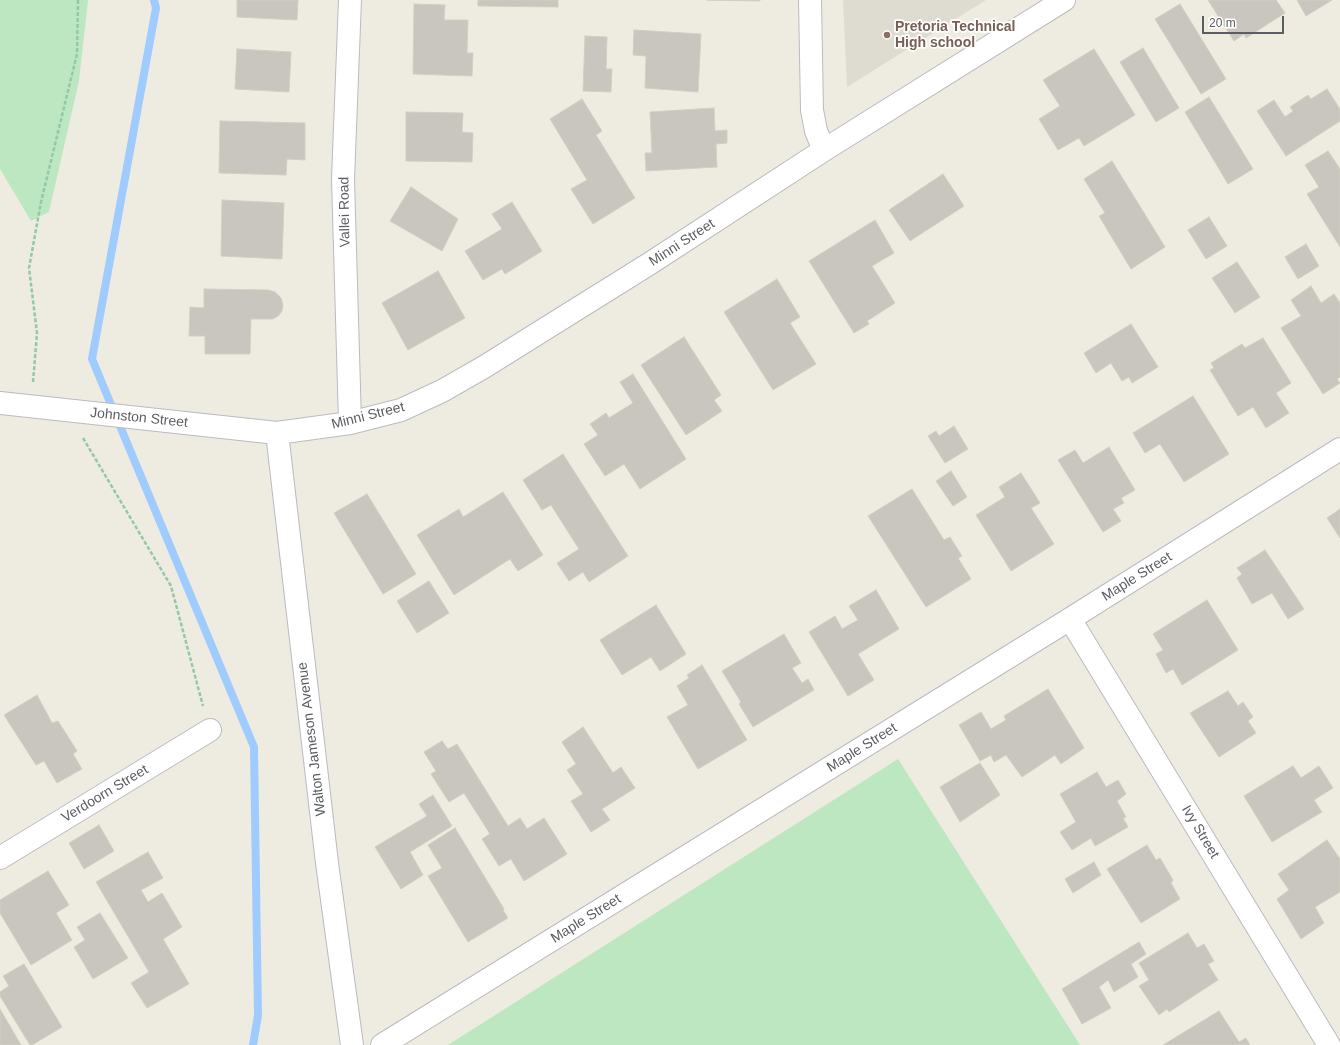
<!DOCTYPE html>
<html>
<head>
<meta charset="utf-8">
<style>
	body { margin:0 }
	#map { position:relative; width:1340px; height:1045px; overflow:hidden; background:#eeece1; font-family:Helvetica,sans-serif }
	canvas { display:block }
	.scale { position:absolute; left:1202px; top:16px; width:82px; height:18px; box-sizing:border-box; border:2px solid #5a5d63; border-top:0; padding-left:5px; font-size:12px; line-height:14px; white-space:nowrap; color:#5a5d63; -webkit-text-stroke:3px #fff; paint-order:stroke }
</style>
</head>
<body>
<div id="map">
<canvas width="1340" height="1045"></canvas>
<div class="scale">20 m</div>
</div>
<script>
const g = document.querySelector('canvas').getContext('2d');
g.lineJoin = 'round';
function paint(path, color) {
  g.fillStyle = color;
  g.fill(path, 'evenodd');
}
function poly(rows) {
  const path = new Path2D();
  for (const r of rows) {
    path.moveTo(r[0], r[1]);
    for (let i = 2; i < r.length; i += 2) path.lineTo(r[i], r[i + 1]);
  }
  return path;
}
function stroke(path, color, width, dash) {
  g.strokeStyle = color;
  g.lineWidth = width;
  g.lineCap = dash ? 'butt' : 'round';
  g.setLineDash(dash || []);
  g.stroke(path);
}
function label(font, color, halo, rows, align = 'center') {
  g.font = font + ' Helvetica,sans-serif';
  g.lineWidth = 3.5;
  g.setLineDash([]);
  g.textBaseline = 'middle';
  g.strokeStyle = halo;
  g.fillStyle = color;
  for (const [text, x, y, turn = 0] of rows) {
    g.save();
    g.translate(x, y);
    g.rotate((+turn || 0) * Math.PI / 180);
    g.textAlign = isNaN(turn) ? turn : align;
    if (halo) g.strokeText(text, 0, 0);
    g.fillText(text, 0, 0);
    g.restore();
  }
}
const education = poly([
	[843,0,986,0,847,87]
]);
const green = poly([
	[0,0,88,0,79,81,49,212,31,221,0,169],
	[898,759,1080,1045,448,1045]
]);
const stream = poly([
	[154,0,156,8,92,359,254,747,258,1015,253,1045]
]);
const building = poly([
	[237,0,298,0,297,20,237,17,237,0],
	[478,0,558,0,558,7,478,6,478,0],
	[707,0,760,0,760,1,707,0],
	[1208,0,1276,0,1285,13,1246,38,1244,34,1234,41,1208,0],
	[1297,0,1332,0,1306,16,1297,0],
	[414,4,445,5,444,20,468,20,467,53,473,53,472,76,413,74,414,4],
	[1180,4,1226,79,1201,94,1155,19,1180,4],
	[634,30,701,34,698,92,645,88,646,56,633,55,634,30],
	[585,36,607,37,606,69,612,69,611,92,583,91,585,36],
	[1143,48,1179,108,1156,122,1120,62,1143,48],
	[237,49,291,52,289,92,235,89,237,49],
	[1094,49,1135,115,1084,146,1079,138,1058,150,1039,119,1060,106,1043,80,1094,49],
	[1327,89,1340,109,1340,121,1286,156,1257,111,1274,100,1285,117,1293,111,1290,107,1308,95,1311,99,1327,89],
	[1209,97,1253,169,1228,184,1185,112,1209,97],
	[582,99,602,131,596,135,635,198,593,224,571,189,587,180,550,119,582,99],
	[714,108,715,131,727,130,727,143,716,144,717,167,646,171,645,153,652,153,650,112,714,108],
	[406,112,463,113,462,132,473,133,472,162,406,161,406,112],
	[220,121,305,123,305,160,287,159,286,175,219,173,220,121],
	[1328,151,1340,169,1340,247,1307,194,1319,187,1305,165,1328,151],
	[1112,161,1165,247,1131,269,1099,216,1105,213,1084,179,1112,161],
	[943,174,964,206,910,241,889,210,943,174],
	[411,187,458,219,442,251,390,221,411,187],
	[222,200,284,203,282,259,221,256,222,200],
	[512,202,542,251,505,274,502,269,483,280,465,251,502,229,492,214,512,202],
	[1209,217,1227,246,1206,259,1188,230,1209,217],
	[875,220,894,253,872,266,895,303,867,321,869,324,854,333,809,261,875,220],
	[1306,244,1319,266,1298,279,1285,257,1306,244],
	[1237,262,1260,297,1235,313,1212,278,1237,262],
	[438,271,465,318,408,350,382,303,438,271],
	[777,279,800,317,790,323,816,364,773,390,724,312,777,279],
	[1311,286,1321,303,1334,294,1340,303,1340,377,1337,379,1340,383,1323,394,1281,328,1301,316,1291,300,1311,286],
	[204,289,268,290,275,292,281,298,283,305,282,311,278,316,273,319,251,319,250,354,205,354,205,336,189,336,190,307,204,308,204,289],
	[1131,324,1158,367,1132,383,1129,377,1122,381,1111,363,1096,373,1084,353,1131,324],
	[684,337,721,395,714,400,722,411,686,435,641,365,684,337],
	[1263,338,1291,383,1276,393,1289,413,1266,428,1253,407,1238,416,1210,370,1214,368,1211,363,1242,344,1245,348,1263,338],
	[633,374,686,459,640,489,624,464,605,476,584,444,598,435,590,424,606,413,609,418,633,403,620,382,633,374],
	[1193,396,1229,454,1184,482,1160,444,1145,453,1133,433,1193,396],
	[954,426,968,449,945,463,928,436,936,431,939,436,954,426],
	[1109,447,1135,490,1121,498,1124,503,1113,509,1121,521,1103,532,1058,460,1075,450,1083,463,1109,447],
	[563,454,628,556,589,582,583,572,569,581,557,563,579,549,551,505,542,510,523,480,563,454],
	[951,471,967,497,953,506,936,481,951,471],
	[1021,473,1040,503,1031,508,1054,544,1011,571,976,515,1005,497,999,487,1021,473],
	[912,489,944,540,950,537,962,556,958,558,971,579,926,607,868,516,912,489],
	[503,492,543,555,518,571,510,559,454,595,417,535,459,509,463,517,503,492],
	[367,494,416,574,383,594,334,513,367,494],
	[1340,509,1340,538,1327,518,1340,509],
	[1265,550,1304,609,1288,619,1272,593,1252,604,1237,578,1242,574,1237,568,1265,550],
	[429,581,449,613,417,633,397,601,429,581],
	[876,590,899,629,858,654,874,680,848,696,809,632,835,616,842,629,858,620,849,606,876,590],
	[1207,600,1238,650,1182,685,1173,669,1166,673,1156,654,1163,650,1153,634,1207,600],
	[656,605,686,654,660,671,651,657,622,675,600,640,656,605],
	[784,634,801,663,792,668,802,683,808,679,814,690,753,727,739,704,741,702,722,671,784,634],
	[702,665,747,740,698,769,667,717,688,705,677,686,689,678,687,675,702,665],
	[1048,689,1084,748,1061,764,1055,755,1022,777,1006,755,994,762,991,755,980,761,959,725,981,712,991,729,1006,720,1004,716,1048,689],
	[1228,691,1238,706,1243,702,1253,717,1248,721,1256,733,1219,757,1190,713,1228,691],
	[37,695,52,723,58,721,77,751,73,754,82,769,57,783,44,761,36,765,4,715,37,695],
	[583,727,613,773,621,767,635,788,602,809,610,820,591,832,571,801,583,794,567,770,576,764,562,742,583,727],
	[442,741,448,749,457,744,508,826,520,818,527,829,544,818,567,854,524,881,511,859,499,866,482,839,490,834,464,793,449,802,431,774,436,771,424,752,442,741],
	[980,763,1000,795,960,822,940,787,980,763],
	[1293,766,1301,778,1319,766,1333,788,1314,800,1322,812,1272,842,1244,796,1293,766],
	[1097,772,1106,787,1118,780,1126,794,1117,801,1126,817,1123,818,1128,827,1095,846,1091,838,1072,850,1060,832,1076,822,1060,794,1097,772],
	[433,795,452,826,410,852,423,875,401,889,375,847,427,816,419,804,433,795],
	[99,825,114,851,84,869,69,843,99,825],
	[455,828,504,909,503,910,508,918,468,942,428,876,442,868,428,845,455,828],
	[1327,840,1340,859,1340,892,1315,907,1324,923,1301,939,1277,899,1289,890,1278,874,1327,840],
	[1147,845,1156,860,1160,858,1173,880,1171,883,1180,899,1141,923,1107,869,1147,845],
	[148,852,163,878,141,890,148,902,162,893,182,927,163,939,189,984,147,1008,131,983,149,972,96,882,148,852],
	[1094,862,1101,875,1073,893,1065,879,1094,862],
	[48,871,69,905,56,913,72,940,31,965,0,913,0,900,48,871],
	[100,913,128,958,93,979,74,947,85,940,77,927,100,913],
	[1188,933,1197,948,1204,944,1214,961,1208,964,1218,980,1169,1012,1167,1009,1159,1015,1139,986,1149,980,1139,963,1188,933],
	[1139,942,1146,954,1131,964,1138,977,1114,992,1108,980,1099,987,1111,1008,1082,1024,1062,989,1139,942],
	[24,964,62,1027,32,1045,30,1045,0,996,0,992,9,986,3,976,24,964],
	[0,1009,21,1045,0,1045,0,1009],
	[1219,1011,1239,1042,1246,1038,1250,1045,1163,1045,1219,1011]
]);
const path = poly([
	[33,382,37,333,29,268,41,202,77,54,78,0],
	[83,438,171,586,203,706]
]);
const minor = poly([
	[350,0,343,179,350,423],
	[810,0,812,110,816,131,824,150],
	[0,403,277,433,350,423,401,410,442,391,484,367,649,264,824,150,1064,0],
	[277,433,327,863,352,1045],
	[1070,619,1329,1045],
	[0,858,210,730],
	[382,1045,1070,619,1340,449]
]);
const markers = [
	[887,35,4,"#8d6e63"]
];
const educationNames = [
	["Pretoria Technical",895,27],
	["High school",895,43]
];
const streetNames = [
	["Vallei Road",345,212,-91],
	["Minni Street",682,243,-33],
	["Minni Street",368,416,-14],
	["Johnston Street",139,418,6],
	["Maple Street",1137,577,-32],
	["Walton Jameson Avenue",312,739,-97],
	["Maple Street",862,748,-32],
	["Verdoorn Street",105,794,-31],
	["Ivy Street",1200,832,59],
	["Maple Street",586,919,-32]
];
paint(education, '#dedcd0');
paint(green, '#bce7c1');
stroke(stream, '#a0cbff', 8);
paint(building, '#c8c6be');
stroke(building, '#d2cfbf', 1);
stroke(minor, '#b9bbc1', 24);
stroke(path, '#95c8aa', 2.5, [4, 2]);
stroke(minor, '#fff', 22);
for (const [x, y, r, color] of markers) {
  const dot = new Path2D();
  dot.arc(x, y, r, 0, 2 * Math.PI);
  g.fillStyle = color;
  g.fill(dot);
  stroke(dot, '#fff', 1.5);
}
label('bold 14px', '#785e54', '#fff', educationNames, 'left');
label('14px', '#5a5d63', '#fff', streetNames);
</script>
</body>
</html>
